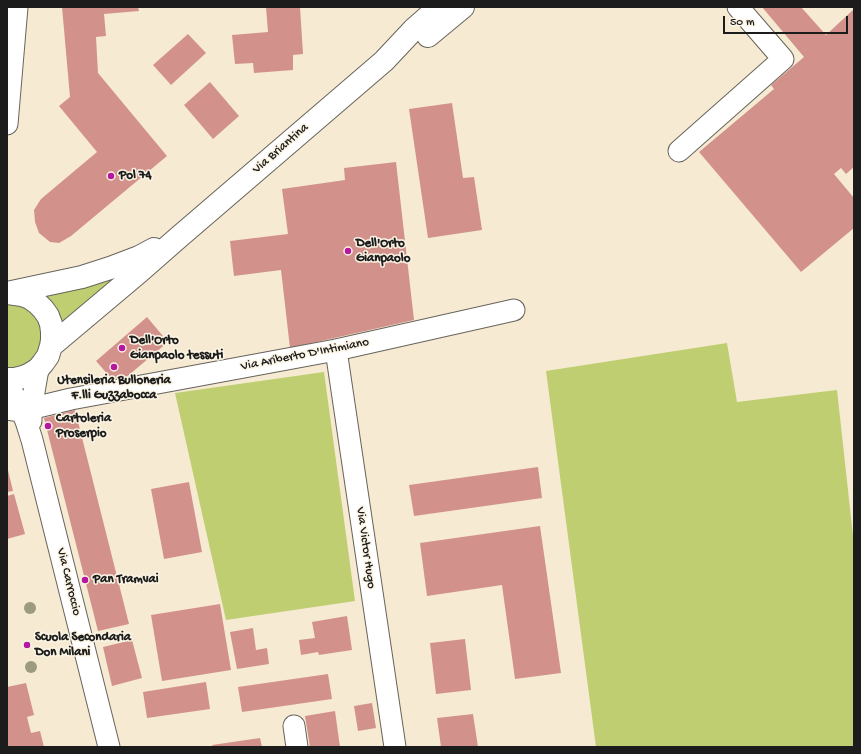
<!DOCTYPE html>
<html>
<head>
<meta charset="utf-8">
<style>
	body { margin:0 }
	#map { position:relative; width:861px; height:754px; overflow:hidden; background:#f6ead2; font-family:"Gochi Hand",sans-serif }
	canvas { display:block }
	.frame { position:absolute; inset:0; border:8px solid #1c1c1c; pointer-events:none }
	.scale { position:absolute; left:723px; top:16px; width:125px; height:18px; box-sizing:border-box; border:2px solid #1c1c1c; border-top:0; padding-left:5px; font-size:12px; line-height:14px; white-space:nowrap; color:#1c1c1c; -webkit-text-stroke:3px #fcf5e5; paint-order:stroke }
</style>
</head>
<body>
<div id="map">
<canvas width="861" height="754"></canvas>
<div class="frame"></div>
<div class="scale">50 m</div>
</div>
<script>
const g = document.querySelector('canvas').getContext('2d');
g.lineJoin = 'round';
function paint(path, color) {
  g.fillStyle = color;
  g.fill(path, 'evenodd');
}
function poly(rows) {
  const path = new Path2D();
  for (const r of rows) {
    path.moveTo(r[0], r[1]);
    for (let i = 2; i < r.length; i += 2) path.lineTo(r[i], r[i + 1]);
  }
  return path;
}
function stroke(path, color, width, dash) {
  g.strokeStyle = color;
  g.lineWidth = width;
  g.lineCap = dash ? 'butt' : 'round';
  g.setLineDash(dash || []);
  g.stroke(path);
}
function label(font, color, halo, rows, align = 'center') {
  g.font = font + ' "Gochi Hand",sans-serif';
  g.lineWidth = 3;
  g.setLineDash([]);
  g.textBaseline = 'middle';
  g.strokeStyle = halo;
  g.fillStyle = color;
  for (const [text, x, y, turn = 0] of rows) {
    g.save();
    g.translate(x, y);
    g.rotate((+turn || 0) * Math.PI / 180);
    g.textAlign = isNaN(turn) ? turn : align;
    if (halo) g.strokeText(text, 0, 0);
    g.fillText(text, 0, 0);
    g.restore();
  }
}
const green = poly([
	[145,257,60,332,34,291],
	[7,301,25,305,40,321,43,331,39,353,31,362,21,368,7,370],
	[727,343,737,402,837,390,854,545,854,747,596,747,546,371],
	[324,372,355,601,226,620,175,393]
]);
const building = poly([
	[62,7,138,7,139,11,104,14,106,36,96,37,98,73,167,156,71,236,59,243,50,242,39,233,35,222,34,210,41,199,97,152,59,106,70,97],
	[266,7,300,7,303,54,293,55,293,70,254,73,253,63,235,64,232,35,268,32],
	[762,7,801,7,826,35,854,9,854,167,846,174,841,168,834,174,854,198,854,228,801,272,699,152,774,89,771,85,804,57],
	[188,34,206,53,171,85,153,65],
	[210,82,239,116,213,139,184,105],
	[452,103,463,178,474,177,482,230,428,238,409,109],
	[396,162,414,320,290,348,281,270,234,276,230,241,288,234,282,189,345,180,344,168],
	[147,317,168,342,117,385,96,361],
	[75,410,129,624,98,631,44,418],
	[7,466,13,491,7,492],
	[538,467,542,498,414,516,409,485],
	[189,482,202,552,164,559,151,489],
	[14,494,25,534,7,539,7,496],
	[540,526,561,673,515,679,502,585,427,596,420,543],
	[220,604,231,670,162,681,151,615],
	[347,616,352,650,319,655,318,652,301,655,299,640,315,638,312,622],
	[253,628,256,650,267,648,269,664,237,669,230,632],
	[465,639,471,690,436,694,430,643],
	[132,640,142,678,112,686,103,647],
	[328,674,332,699,242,712,238,687],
	[206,682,210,709,147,718,143,692],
	[26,683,34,715,27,717,31,733,40,731,44,747,7,747,7,687],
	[372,703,376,728,358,731,354,706],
	[335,711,340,747,310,747,305,716],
	[473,714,478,747,441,747,437,718],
	[260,738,262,747,213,747,212,745]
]);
const minor = poly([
	[7,124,17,7],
	[679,151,783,59,738,7],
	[336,350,395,747],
	[7,386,15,397,26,421,32,440,109,747],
	[7,409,21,411,71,399,336,350,514,310],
	[31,421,31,409,38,369],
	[294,726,297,747]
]);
const major = poly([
	[428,36,463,7],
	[7,293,82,277,110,268,139,257,154,249],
	[51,346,139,272,179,237,384,61,414,29,439,7],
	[7,379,15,379,23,377,30,374,38,369,43,363,48,356,51,346,52,340,52,332,51,324,48,316,43,309,37,303,30,298,22,295,8,293]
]);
const trees = [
	[30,608],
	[31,667]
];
const markers = [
	[111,176,4,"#b5179e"],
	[348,251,4,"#b5179e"],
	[122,348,4,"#b5179e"],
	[114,367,4,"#b5179e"],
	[48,426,4,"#b5179e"],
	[85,580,4,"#b5179e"],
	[27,645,4,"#b5179e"]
];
const streetNames = [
	["Via Briantina",281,149,-41],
	["Via Ariberto D'Intimiano",305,355,-11],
	["Via Victor Hugo",365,548,82],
	["Via Carroccio",68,582,76]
];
const poiNames = [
	["Pol 74",119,176],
	["Dell'Orto",356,244],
	["Gianpaolo",356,259],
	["Dell'Orto",130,341],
	["Gianpaolo tessuti",130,356],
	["Utensileria Bulloneria",114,381,"center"],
	["F.lli Guzzabocca",114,396,"center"],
	["Cartoleria",56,419],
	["Proserpio",56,434],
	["Pan Tramvai",93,580],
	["Scuola Secondaria",35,638],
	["Don Milani",35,653]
];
paint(green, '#bfce71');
paint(building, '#d2928b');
stroke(minor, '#68645c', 23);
stroke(major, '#68645c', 24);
stroke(minor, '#fff', 21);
stroke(major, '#fff', 22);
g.fillStyle = '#9d9b7e';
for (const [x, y] of trees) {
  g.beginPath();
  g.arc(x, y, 6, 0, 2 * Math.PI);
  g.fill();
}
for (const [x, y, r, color] of markers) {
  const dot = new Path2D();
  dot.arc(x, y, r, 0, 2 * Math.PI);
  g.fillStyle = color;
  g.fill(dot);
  stroke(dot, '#fcf5e5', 1.5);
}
label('13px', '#1c1c1c', '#fcf5e5', streetNames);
label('bold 13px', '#1c1c1c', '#fcf5e5', poiNames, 'left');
</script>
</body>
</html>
